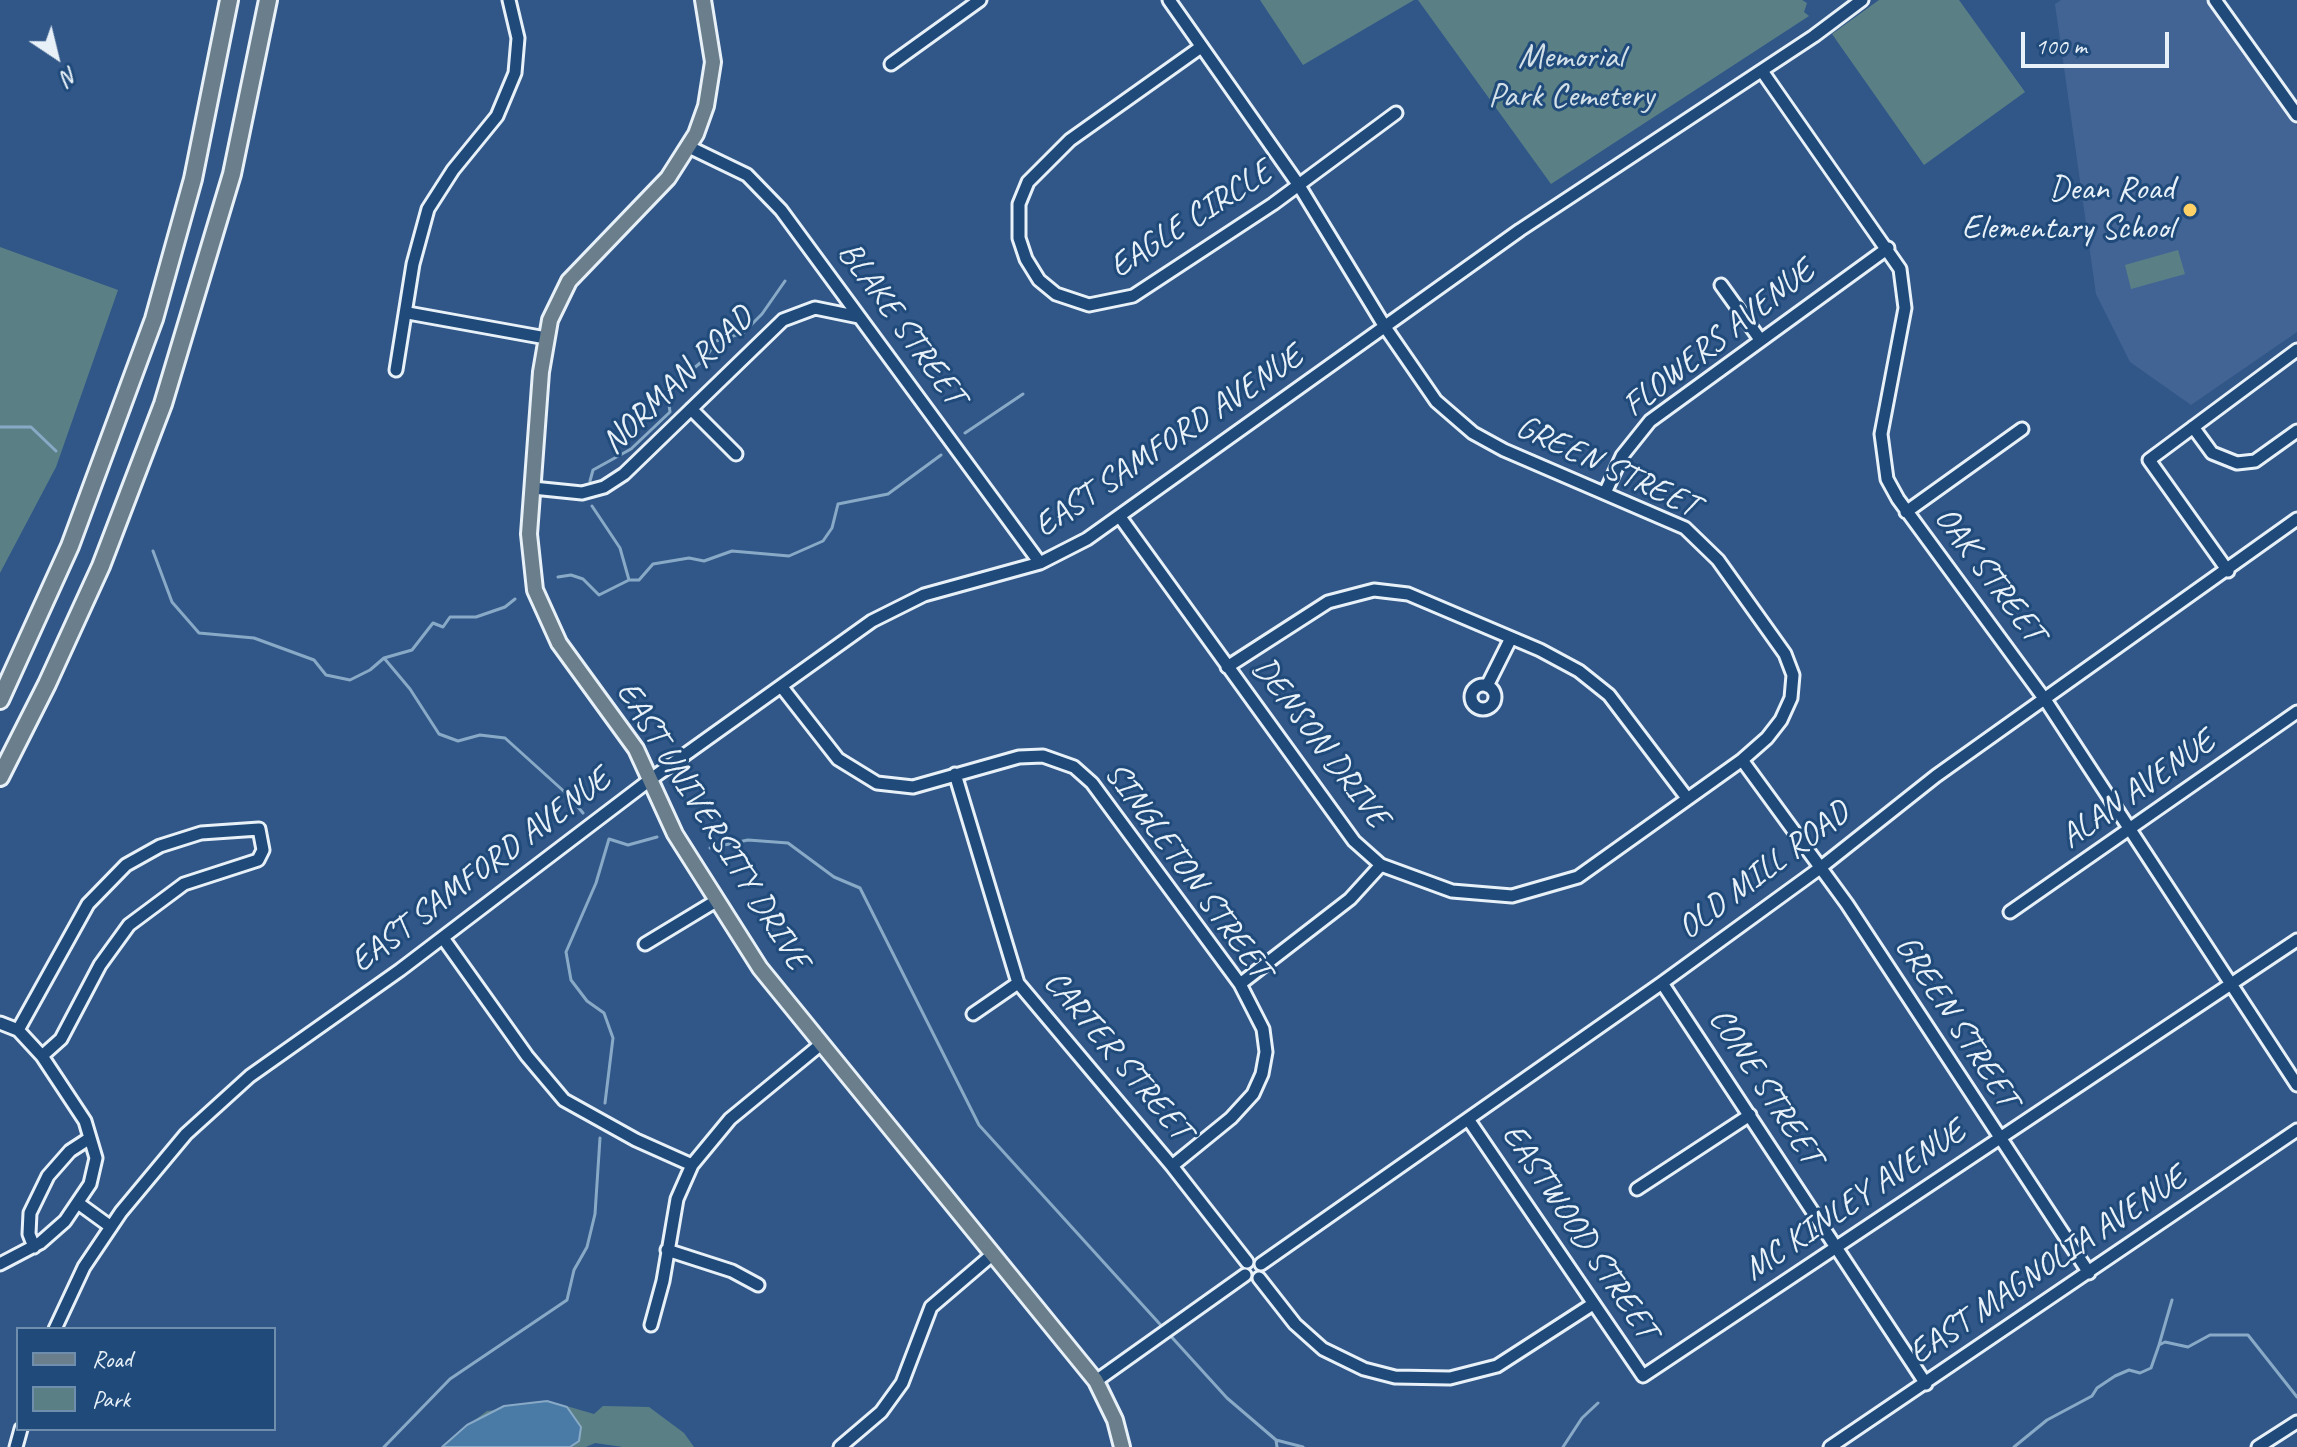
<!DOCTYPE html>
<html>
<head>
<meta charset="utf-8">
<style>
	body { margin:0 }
	#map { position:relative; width:2297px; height:1447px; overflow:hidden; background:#315788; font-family:Caveat,sans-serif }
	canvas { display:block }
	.legend { position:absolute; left:16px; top:1327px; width:260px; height:104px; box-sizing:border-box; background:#1f4a7a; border:2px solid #6f8dac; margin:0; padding:10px 14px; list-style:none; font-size:24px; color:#e8f1f8 }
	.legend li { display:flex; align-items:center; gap:16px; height:40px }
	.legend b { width:40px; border:2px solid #6f8dac }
	.north { position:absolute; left:16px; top:16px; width:80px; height:80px; -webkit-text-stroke:6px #1f4a7a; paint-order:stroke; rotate:145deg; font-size:22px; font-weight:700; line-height:32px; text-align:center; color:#e8f1f8 }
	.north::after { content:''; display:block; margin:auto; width:28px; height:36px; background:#e8f1f8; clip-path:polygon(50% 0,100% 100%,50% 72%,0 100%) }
	.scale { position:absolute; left:2021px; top:32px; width:148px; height:36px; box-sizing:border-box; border:4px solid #e8f1f8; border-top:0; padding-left:10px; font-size:24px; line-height:28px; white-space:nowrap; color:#e8f1f8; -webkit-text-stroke:6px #1f4a7a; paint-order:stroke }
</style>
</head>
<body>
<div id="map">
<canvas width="2297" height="1447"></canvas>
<ul class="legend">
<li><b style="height:10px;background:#6b7e8b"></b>Road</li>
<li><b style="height:22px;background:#5a8086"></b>Park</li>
</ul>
<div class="north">N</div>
<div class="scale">100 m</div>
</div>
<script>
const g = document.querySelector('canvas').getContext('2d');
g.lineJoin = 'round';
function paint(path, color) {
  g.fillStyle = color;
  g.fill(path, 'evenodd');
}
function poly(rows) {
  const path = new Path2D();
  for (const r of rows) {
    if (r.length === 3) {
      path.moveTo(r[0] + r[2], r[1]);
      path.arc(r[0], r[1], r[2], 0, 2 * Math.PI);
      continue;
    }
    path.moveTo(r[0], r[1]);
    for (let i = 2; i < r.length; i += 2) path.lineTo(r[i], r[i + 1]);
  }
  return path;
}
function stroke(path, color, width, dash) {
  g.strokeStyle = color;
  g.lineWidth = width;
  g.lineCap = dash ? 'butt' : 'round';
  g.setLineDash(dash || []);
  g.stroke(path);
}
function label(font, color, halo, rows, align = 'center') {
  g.font = font + ' Caveat,sans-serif';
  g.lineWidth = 6;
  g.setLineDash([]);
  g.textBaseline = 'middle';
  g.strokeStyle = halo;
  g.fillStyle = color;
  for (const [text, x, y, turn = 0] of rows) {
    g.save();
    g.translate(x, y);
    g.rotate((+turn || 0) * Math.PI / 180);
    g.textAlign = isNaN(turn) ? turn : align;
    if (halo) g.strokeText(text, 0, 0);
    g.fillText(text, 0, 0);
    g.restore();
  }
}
const built = poly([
	[2061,0,2208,0,2297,126,2297,332,2191,405,2130,362,2096,294,2055,4]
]);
const green = poly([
	[1260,0,1414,0,1303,65],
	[1418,0,1802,0,1807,3,1804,12,1809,16,1551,184],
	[1879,0,1959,0,2025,92,1924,165,1832,34],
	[0,247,118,290,56,467,0,573],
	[2178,250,2185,274,2131,289,2125,265],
	[556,1403,594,1414,603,1406,649,1407,684,1433,694,1447,623,1447,595,1443,586,1447,448,1447,456,1434,487,1411]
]);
const water = poly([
	[547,1401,567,1407,581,1427,579,1441,570,1447,442,1447,467,1425,504,1406,547,1401]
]);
const stream = poly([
	[0,427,31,427,56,451],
	[965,433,1023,394],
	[590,481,593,470,631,449,670,412,668,397,677,382,705,359,716,341,743,333,762,314,785,281],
	[592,506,620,548,629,580],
	[153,551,172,602,199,633,254,638,314,660,326,675,350,680,370,670,384,658,410,689,439,734,458,741,480,735,505,738,568,795,583,813],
	[558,577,571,575,583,579,599,595,629,580,639,580,653,564,689,558,704,561,732,551,789,556,823,541,832,528,838,504,888,494,941,455],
	[384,658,412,650,433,623,443,627,450,617,476,617,505,607,515,599],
	[710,848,748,840,788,843,834,877,860,888,979,1125,1227,1398,1276,1440,1277,1447],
	[605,1103,613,1038,604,1013,587,1001,571,980,566,952,596,883,609,839,628,845,657,837],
	[2159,1345,2172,1300],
	[1276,1440,1303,1447],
	[384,1447,450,1379,567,1300,574,1270,587,1247,595,1214,600,1138],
	[1563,1447,1582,1418,1598,1403],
	[2014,1447,2047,1420,2092,1396,2097,1388,2115,1376,2129,1370,2140,1373,2151,1368,2159,1345,2165,1342,2188,1347,2210,1335,2248,1335,2297,1397]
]);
const minor = poly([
	[2215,0,2297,115],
	[1201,47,1070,140,1028,182,1019,204,1019,238,1026,259,1039,280,1056,294,1089,305,1133,296,1273,204,1396,113],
	[891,64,980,0],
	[1762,71,1900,269,1905,308,1881,434,1887,479,1898,499,2046,701,2297,1085],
	[689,147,747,175,781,210,1040,563],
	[1721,285,1759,338],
	[408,313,546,338],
	[396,370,413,264,428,209,453,170,497,116,515,73,518,38,509,0],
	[691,409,736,454],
	[2193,427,2212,453,2237,463,2255,461,2297,431],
	[533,488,582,493,604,487,624,474,783,320,815,308,859,317],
	[1605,493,1622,456,1650,421,1888,248],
	[1906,512,2022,429],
	[1120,517,1354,841,1381,865,1452,891,1512,896,1578,877,1742,760,1767,738,1781,720,1791,698,1793,675,1785,654,1718,560,1685,528,1504,450,1473,433,1436,401,1385,327,1298,184,1169,0],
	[2228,571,2149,460,2297,350],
	[1227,667,1328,602,1374,590,1408,594,1540,650,1579,671,1609,695,1687,798],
	[1483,697,12],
	[781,686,838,759,877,783,913,787,1019,757,1043,756,1074,767,1092,783,1240,984,1263,1029,1266,1052,1262,1074,1253,1094,1231,1118,1172,1166],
	[1487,686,1511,638],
	[1742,760,1847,904,2089,1273],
	[955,774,1018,983,1172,1166,1247,1262],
	[2010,912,2297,712],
	[443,938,527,1056,564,1100,636,1140,692,1165],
	[645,944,716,901],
	[1662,983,1926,1384],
	[1240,984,1350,899,1381,865],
	[973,1014,1018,983],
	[0,1023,18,1030,42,1056,85,1121,96,1158,90,1184,65,1221,40,1243,0,1264],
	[18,1030,88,904,126,865,160,846,201,833,259,829,263,850,258,860,184,884,129,925,100,965,61,1039,42,1056],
	[1468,1119,1643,1376,2297,940],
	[1637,1189,1750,1115],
	[78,1203,111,1227],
	[34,1247,29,1234,30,1213,48,1176,70,1151,90,1138],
	[667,1250,732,1271,758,1285],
	[1261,1264,1662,983,1820,868,1936,776,2297,519],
	[1259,1278,1295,1324,1323,1349,1364,1369,1395,1377,1450,1378,1497,1366,1593,1304],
	[651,1325,663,1281,677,1199,692,1165,730,1119,820,1045],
	[55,1329,84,1267,121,1212,186,1134,250,1076,400,970,651,779,872,621,924,595,1040,563,1087,539,1520,230,1814,36,1862,0],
	[1096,1381,1245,1275],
	[16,1447,21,1429],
	[840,1447,881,1412,902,1383,931,1307,993,1254],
	[1830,1447,2297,1130],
	[2258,1447,2297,1422]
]);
const major = poly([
	[703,0,713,62,706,106,696,134,668,178,569,281,550,320,541,372,529,534,535,590,559,643,636,749,675,834,760,968,1096,1381,1115,1420,1122,1447]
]);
const highway = poly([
	[0,700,70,546,154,319,193,179,229,0],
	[0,777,47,684,101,566,163,404,232,174,268,0]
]);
const markers = [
	[2190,210,8,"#ffd166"]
];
const parkNames = [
	["Memorial",1571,58],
	["Park Cemetery",1571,97]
];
const poiNames = [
	["Dean Road",2174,190],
	["Elementary School",2174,229]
];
const streetNames = [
	["EAGLE CIRCLE",1191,220,-33],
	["BLAKE STREET",901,324,54],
	["FLOWERS AVENUE",1719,339,-38],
	["NORMAN ROAD",678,381,-44],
	["EAST SAMFORD AVENUE",1169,442,-34],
	["GREEN STREET",1607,467,25],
	["OAK STREET",1989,575,53],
	["DENSON DRIVE",1320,743,53],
	["ALAN AVENUE",2138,790,-35],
	["EAST UNIVERSITY DRIVE",712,826,58],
	["EAST SAMFORD AVENUE",481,871,-37],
	["SINGLETON STREET",1187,871,54],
	["OLD MILL ROAD",1764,871,-37],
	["GREEN STREET",1956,1022,57],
	["CARTER STREET",1117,1056,50],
	["CONE STREET",1765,1087,57],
	["MC KINLEY AVENUE",1855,1201,-34],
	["EASTWOOD STREET",1579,1232,56],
	["EAST MAGNOLIA AVENUE",2048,1266,-34]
];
paint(built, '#426494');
paint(green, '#5a8086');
paint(water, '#4a7ba7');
stroke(water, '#89aac7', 2);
stroke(stream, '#89aac7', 3);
stroke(minor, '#e8f1f8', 17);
stroke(major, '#e8f1f8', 20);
stroke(highway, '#e8f1f8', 22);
stroke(minor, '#1f4a7a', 11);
stroke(major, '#6b7e8b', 14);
stroke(highway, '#6b7e8b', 16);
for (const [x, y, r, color] of markers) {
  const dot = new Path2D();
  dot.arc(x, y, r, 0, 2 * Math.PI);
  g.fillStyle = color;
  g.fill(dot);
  stroke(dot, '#1f4a7a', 3);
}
label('34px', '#d3e0e7', '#1f4a7a', parkNames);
label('34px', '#e8f1f8', '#1f4a7a', poiNames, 'right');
label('34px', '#e8f1f8', '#1f4a7a', streetNames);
</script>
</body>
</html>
